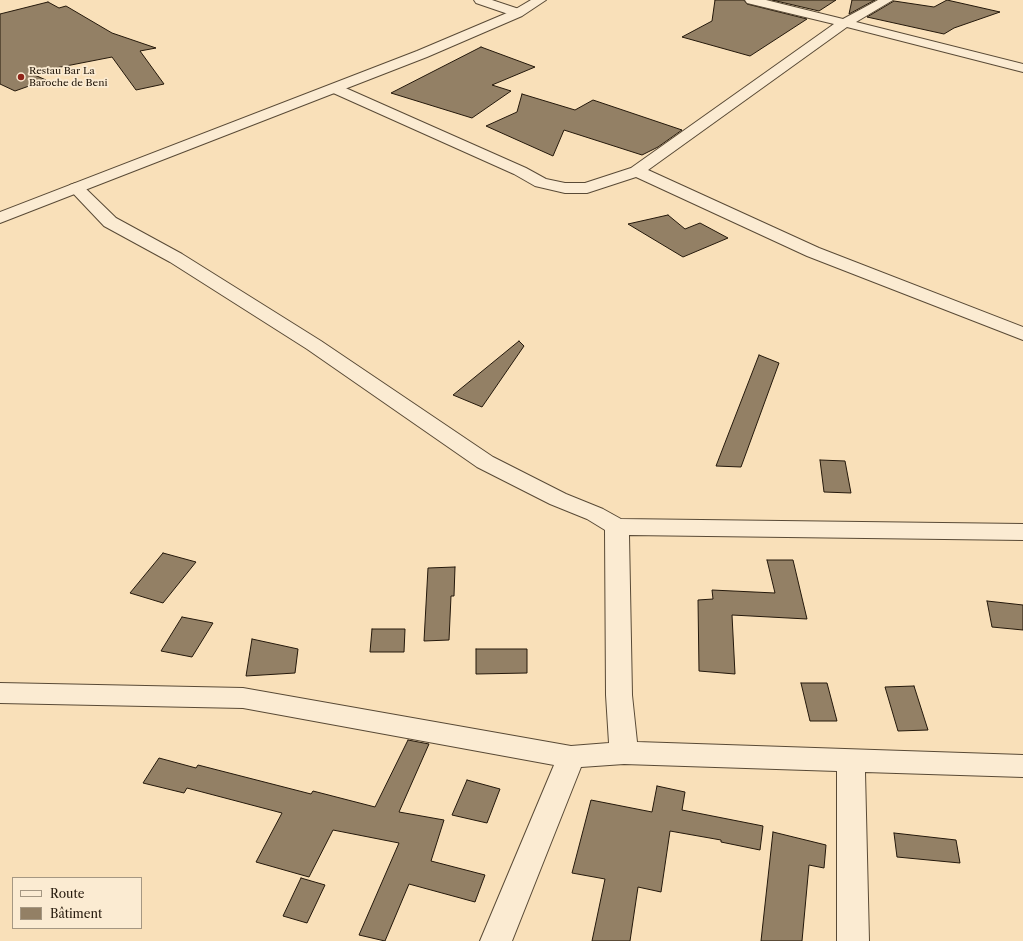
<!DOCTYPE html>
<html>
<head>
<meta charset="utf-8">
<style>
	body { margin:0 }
	#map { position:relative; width:1023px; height:941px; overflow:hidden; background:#f9e0b9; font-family:"Libre Caslon Text",serif }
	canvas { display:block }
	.legend { position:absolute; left:12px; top:877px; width:130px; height:52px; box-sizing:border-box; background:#fbebd2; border:1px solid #a59782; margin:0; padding:5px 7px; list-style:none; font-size:12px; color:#24180b }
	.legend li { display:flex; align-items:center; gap:8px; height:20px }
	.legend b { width:20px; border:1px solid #a59782 }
</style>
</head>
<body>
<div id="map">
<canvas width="1023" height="941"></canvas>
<ul class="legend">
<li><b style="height:5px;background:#fbebd2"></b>Route</li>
<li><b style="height:11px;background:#938065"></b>Bâtiment</li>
</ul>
</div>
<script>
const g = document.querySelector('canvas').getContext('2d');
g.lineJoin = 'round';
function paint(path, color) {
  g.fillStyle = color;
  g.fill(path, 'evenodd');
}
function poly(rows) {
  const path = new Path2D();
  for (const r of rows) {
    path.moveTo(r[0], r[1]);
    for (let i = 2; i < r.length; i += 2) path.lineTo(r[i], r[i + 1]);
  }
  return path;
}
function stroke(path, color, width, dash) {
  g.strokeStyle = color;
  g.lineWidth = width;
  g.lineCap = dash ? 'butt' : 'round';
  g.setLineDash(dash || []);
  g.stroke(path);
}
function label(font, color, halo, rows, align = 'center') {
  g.font = font + ' "Libre Caslon Text",serif';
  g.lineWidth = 3.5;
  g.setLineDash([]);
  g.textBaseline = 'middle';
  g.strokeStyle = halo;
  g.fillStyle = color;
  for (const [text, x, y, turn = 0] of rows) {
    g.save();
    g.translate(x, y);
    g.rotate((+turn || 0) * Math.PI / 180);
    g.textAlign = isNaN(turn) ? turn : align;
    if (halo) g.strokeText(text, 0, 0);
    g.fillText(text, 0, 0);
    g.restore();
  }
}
const building = poly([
	[715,0,744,0,747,4,807,19,750,56,682,37,712,21,715,0],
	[772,0,836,0,819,11,772,0],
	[852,0,875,0,849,14,852,0],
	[947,0,1000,12,954,28,944,34,867,17,894,1,934,7,947,0],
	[48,2,59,8,66,6,112,33,156,48,140,51,164,84,136,90,112,57,30,73,46,80,15,91,0,84,0,14,48,2],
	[481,47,535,67,492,85,511,91,472,118,391,93,481,47],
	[522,94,575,110,593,100,682,130,658,147,642,155,564,130,553,156,486,126,517,112,522,94],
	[668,215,685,229,700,223,728,238,683,257,628,224,668,215],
	[519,341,524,346,482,407,453,395,519,341],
	[759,355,779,363,741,467,716,466,759,355],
	[820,460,845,461,851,493,824,492,820,460],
	[163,553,196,562,163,603,130,593,163,553],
	[767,560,793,560,807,619,732,615,735,674,699,671,698,600,713,599,712,590,775,593,767,560],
	[455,567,454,596,451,596,449,640,424,641,428,568,455,567],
	[987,601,1023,605,1023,630,992,627,987,601],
	[182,617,213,623,192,657,161,651,182,617],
	[372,629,405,629,404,652,370,652,372,629],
	[252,639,298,649,295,673,246,676,252,639],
	[476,649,527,649,527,673,476,674,476,649],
	[801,683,827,683,837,721,810,721,801,683],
	[914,686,928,730,898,731,885,687,914,686],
	[408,740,429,744,399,812,444,820,431,861,485,875,475,902,409,884,385,941,359,935,399,843,333,830,309,877,256,862,282,813,187,788,184,793,143,783,159,758,196,768,198,765,311,794,313,791,375,807,408,740],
	[467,780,500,789,487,823,452,815,467,780],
	[657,786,685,792,682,810,763,826,760,850,721,842,721,840,670,831,661,892,638,887,630,941,592,941,605,879,572,873,591,800,652,812,657,786],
	[773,832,826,845,824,868,809,865,802,941,761,941,773,832],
	[894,833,956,840,960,863,897,857,894,833],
	[301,878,325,885,307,923,283,916,301,878]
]);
const minor = poly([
	[474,0,492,0,522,10,524,13,518,17,514,16,476,3,474,0],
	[745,0,766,0,843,19,878,0,893,0,856,22,1023,64,1023,72,847,27,648,170,819,248,1023,327,1023,340,807,256,636,177,587,193,565,193,535,186,514,174,331,92,329,89,331,86,341,86,526,168,546,179,565,183,585,183,631,168,834,24,747,3,745,0],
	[76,183,82,185,116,218,182,254,321,341,493,457,566,494,603,509,621,519,1023,524,1023,540,629,535,632,695,637,742,1023,755,1023,777,865,772,869,941,837,941,837,771,624,764,581,767,512,941,480,941,554,765,243,708,0,703,0,683,243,688,571,746,609,743,606,695,605,530,587,519,550,504,477,467,307,349,170,262,104,226,68,188,70,185,76,183]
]);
const tertiary = poly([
	[531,0,546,0,522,16,427,57,0,223,0,212,417,51,514,10,531,0]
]);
const markers = [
	[21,77,4,"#8f2418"]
];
const farPoinames = [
	["Restau Bar La",29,71],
	["Baroche de Beni",29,83]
];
paint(building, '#938065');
stroke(building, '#24180b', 1);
stroke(minor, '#594a36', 2);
stroke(tertiary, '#594a36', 2);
paint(minor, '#fbebd2');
paint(tertiary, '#fbebd2');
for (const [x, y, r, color] of markers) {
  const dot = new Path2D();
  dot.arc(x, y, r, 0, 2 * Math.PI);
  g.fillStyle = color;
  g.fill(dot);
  stroke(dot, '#fbebd2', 1.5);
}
label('10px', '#24180b', '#fbebd2', farPoinames, 'left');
</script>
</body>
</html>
